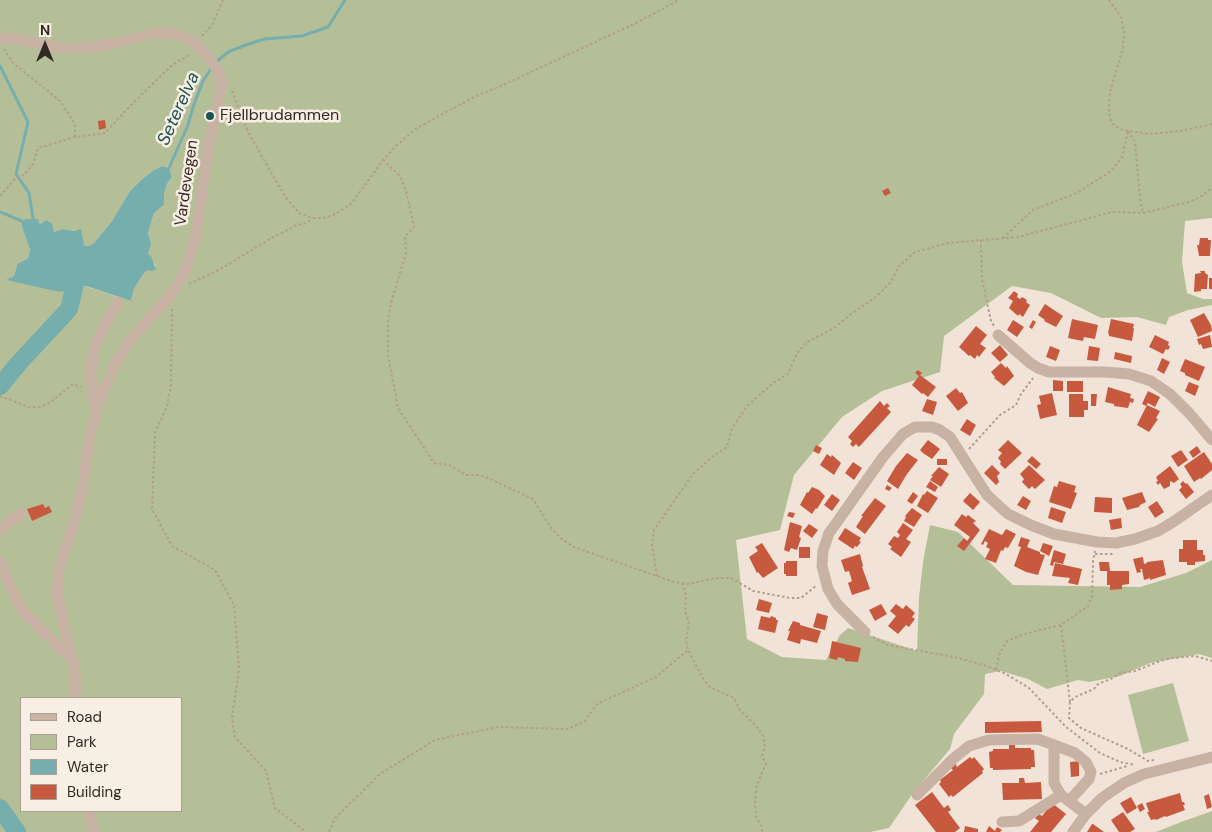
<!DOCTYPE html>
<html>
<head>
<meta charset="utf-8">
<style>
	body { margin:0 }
	#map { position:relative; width:1212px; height:832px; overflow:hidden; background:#f1e3d7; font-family:"DM Sans",sans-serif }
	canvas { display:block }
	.legend { position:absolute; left:20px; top:697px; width:162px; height:115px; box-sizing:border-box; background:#f9eee3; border:1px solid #aa9f97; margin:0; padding:6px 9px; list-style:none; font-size:15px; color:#332925 }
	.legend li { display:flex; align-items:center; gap:10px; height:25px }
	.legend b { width:25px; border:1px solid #aa9f97 }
	.north { position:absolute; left:20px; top:20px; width:50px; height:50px; -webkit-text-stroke:4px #f9eee3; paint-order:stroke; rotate:0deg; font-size:14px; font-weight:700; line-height:20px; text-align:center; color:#332925 }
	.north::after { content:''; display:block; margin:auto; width:18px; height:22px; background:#332925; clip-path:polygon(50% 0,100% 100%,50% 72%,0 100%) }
</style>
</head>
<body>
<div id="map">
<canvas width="1212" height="832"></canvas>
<ul class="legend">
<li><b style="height:6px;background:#c8b2a3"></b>Road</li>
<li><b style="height:14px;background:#b4bf97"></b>Park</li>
<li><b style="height:14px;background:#76aead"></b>Water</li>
<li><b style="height:14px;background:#c7593f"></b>Building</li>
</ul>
<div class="north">N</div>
</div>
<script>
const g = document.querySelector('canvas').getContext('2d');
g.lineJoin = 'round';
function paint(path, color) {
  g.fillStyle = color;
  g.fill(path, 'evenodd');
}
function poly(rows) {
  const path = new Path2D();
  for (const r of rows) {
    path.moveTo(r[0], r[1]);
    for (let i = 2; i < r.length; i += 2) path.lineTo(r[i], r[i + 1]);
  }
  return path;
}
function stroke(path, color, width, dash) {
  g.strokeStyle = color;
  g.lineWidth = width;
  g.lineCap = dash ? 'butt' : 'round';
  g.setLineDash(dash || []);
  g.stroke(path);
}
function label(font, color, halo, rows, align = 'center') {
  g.font = font + ' "DM Sans",sans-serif';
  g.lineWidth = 5;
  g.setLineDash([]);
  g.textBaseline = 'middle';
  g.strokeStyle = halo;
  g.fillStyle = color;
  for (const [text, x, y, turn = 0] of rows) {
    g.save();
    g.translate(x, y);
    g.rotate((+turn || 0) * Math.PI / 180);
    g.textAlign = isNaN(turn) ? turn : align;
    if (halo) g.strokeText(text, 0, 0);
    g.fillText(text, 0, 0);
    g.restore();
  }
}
const green = poly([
	[0,0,1212,0,1212,218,1185,221,1182,262,1187,293,1203,299,1212,299,1212,305,1188,310,1169,317,1166,325,1137,317,1101,318,1051,293,1012,286,944,336,940,372,882,391,842,417,794,475,780,530,736,540,747,639,782,657,826,660,840,635,848,628,917,651,919,598,923,562,930,525,958,532,1013,585,1140,587,1186,573,1212,560,1212,658,1199,654,1150,663,1120,676,1089,682,1078,680,1047,689,1028,679,1001,671,985,674,984,694,954,734,950,749,913,793,889,828,870,832,0,832],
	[162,166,169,168,172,177,167,184,164,194,164,205,154,213,148,233,150,248,148,254,156,266,147,270,142,276,134,289,131,301,85,286,66,291,7,280,14,276,17,264,28,258,30,250,22,227,40,226,54,232,63,229,75,231,84,245,89,246,94,243,112,221,130,191,141,180,154,170],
	[21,698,181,698,181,811,21,811],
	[1173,683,1189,741,1143,754,1128,695],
	[1212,811,1212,832,1156,832,1181,822]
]);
const water = poly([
	[162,166,169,168,172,177,167,184,164,194,164,205,154,213,148,233,151,245,148,254,151,256,156,269,152,271,147,270,142,276,134,289,131,301,86,286,60,292,6,280,14,276,17,264,28,258,30,250,22,227,22,221,26,219,38,219,40,225,46,220,52,224,54,232,63,229,75,231,81,229,84,245,89,246,94,243,112,221,130,191,141,180,154,170]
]);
const stream = poly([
	[216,62,228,52,246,45,264,39,302,36,328,27,345,0],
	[0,66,28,122,16,174,29,193,33,218],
	[169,168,188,125,193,107,203,81,212,67],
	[0,212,22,221]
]);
const river = poly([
	[0,386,18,364,69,309,74,288],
	[0,808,17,832]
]);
const building = poly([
	[105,120,106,128,99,130,98,121],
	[888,188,891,193,885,196,882,191],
	[1200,238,1208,238,1208,240,1211,240,1210,256,1199,256,1197,245,1199,245],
	[1200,271,1205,271,1205,273,1208,275,1207,289,1201,289,1201,291,1194,292,1195,274,1201,273],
	[1209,278,1212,278,1212,289,1209,289],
	[1014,291,1018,294,1017,297,1020,299,1022,297,1027,300,1026,302,1030,305,1023,317,1019,314,1018,316,1009,308,1013,301,1008,298],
	[1045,304,1063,316,1056,327,1044,321,1045,320,1038,315],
	[1204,313,1211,325,1212,331,1198,337,1190,320],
	[1072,319,1098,325,1095,339,1084,337,1083,341,1068,338],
	[1111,319,1134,324,1133,328,1134,328,1132,341,1109,336,1109,334,1108,333],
	[1013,320,1024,327,1017,337,1007,330],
	[1033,320,1036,322,1032,329,1029,327],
	[976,326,987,335,980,344,986,348,979,357,977,355,975,359,970,355,969,356,959,347],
	[1155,335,1169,342,1168,345,1170,347,1168,350,1166,349,1163,354,1149,347],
	[1210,335,1212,347,1203,349,1201,344,1199,345,1197,339],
	[1000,345,1008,355,1000,362,991,353],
	[1050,346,1060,350,1056,361,1046,357],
	[1089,346,1100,348,1098,361,1087,360],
	[1115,352,1132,356,1131,363,1114,359],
	[1162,358,1170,362,1164,374,1157,370],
	[1185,359,1205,367,1199,381,1185,375,1185,373,1180,371],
	[1001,363,1006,368,1007,366,1014,376,1004,386,994,378,995,377,991,372],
	[918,370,922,373,920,375,936,387,928,397,923,393,922,394,912,385,919,376,915,373],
	[1053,380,1063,381,1063,391,1053,391],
	[1067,381,1083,381,1083,392,1067,392],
	[1189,382,1199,386,1195,396,1185,391],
	[1108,387,1131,394,1130,398,1134,399,1133,403,1130,402,1128,408,1114,406,1114,404,1105,402],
	[956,388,960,393,962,392,968,403,958,411,946,396],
	[1148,391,1160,397,1155,407,1148,403,1146,406,1142,404],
	[1052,393,1057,415,1040,419,1037,405,1041,404,1039,396],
	[1069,394,1083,394,1083,401,1088,401,1088,410,1084,410,1084,417,1069,417],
	[1091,394,1097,394,1096,406,1091,406],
	[927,399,937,402,933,415,922,411],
	[880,401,884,406,887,403,890,406,887,408,891,412,859,447,856,444,853,447,850,444,852,441,848,437],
	[1147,405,1160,411,1156,418,1158,419,1149,432,1137,425],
	[967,419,976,425,970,436,960,430],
	[928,440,940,449,932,459,923,453,920,450],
	[1008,440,1022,453,1005,469,1000,464,1001,462,998,458,1002,453,998,450],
	[816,445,822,448,819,454,813,451],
	[1197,446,1201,452,1193,458,1189,452],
	[1181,450,1188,460,1178,467,1171,456],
	[1204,452,1212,464,1212,470,1201,479,1200,478,1194,482,1184,466],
	[907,453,918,460,907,474,898,489,887,481,896,466],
	[827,454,831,457,832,455,841,463,834,475,820,465],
	[1032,456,1041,464,1036,469,1027,461],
	[937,459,947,459,947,465,937,465],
	[853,462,862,468,854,480,845,473],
	[992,465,1000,473,997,476,999,482,996,485,984,473],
	[1029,465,1045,480,1035,489,1032,486,1029,489,1022,482,1024,479,1020,474],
	[1170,466,1179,479,1174,483,1170,481,1170,486,1164,489,1160,483,1158,485,1156,482,1158,481,1156,477],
	[939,467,949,474,941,487,930,480,933,476,931,476],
	[930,481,938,487,935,492,926,487],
	[1059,481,1076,486,1074,492,1077,493,1071,509,1049,502,1054,486,1057,487],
	[1183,481,1186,484,1187,483,1194,492,1186,499,1179,490,1182,487,1180,484],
	[887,485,892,488,889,491,885,489],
	[812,487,819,490,825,496,817,509,816,508,812,514,800,505,807,492,808,493],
	[927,491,938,498,928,513,917,506,923,494,924,495],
	[913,492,918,496,912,504,907,501],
	[1142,492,1146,502,1140,505,1139,507,1127,510,1122,498],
	[970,493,980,502,973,510,963,501],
	[832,494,840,500,832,511,824,505],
	[1023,496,1031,501,1026,510,1017,505],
	[1095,497,1112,498,1112,513,1094,512],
	[875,498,886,506,865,534,856,527,863,516,861,516],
	[1157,501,1164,512,1155,518,1148,507],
	[43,504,45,508,49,506,52,512,32,521,27,509],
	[1051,507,1066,512,1062,523,1048,518],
	[912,508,922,515,914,527,904,521,906,517,905,516],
	[789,512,795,513,793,518,787,516],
	[962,514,966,517,968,515,976,521,973,523,980,530,964,551,957,546,964,538,967,541,970,537,954,525],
	[1121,518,1122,528,1111,530,1109,520],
	[790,522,802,526,799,537,801,538,797,550,791,548,789,552,784,550],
	[903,523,913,530,906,539,911,542,901,557,890,549,892,547,888,544,894,536,898,538,900,535,897,532],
	[809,524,818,530,812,538,803,531],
	[845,528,861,538,859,541,861,542,857,547,855,546,853,549,838,539],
	[989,529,1002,535,1006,529,1016,534,1008,548,1005,547,1003,551,1001,550,996,563,985,559,990,549,986,547,988,543,985,541,983,545,981,544],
	[1021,537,1030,540,1027,547,1040,552,1040,554,1045,555,1038,575,1026,572,1014,566,1021,547,1018,546],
	[1183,540,1197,540,1197,550,1203,550,1203,555,1205,555,1205,561,1195,562,1195,565,1187,565,1187,562,1179,562,1179,549,1183,549],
	[762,543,778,568,763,578,758,572,757,573,749,557,758,551,755,547],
	[1043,543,1053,546,1049,556,1040,551],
	[799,547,810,547,810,558,799,558],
	[1054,550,1066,554,1063,564,1054,562,1053,566,1050,565],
	[860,554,863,566,862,567,870,589,852,595,848,583,852,581,849,571,845,572,841,560],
	[1143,557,1144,564,1147,563,1147,562,1163,560,1166,575,1150,580,1150,578,1144,580,1142,569,1140,569,1141,572,1137,573,1133,559],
	[786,561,797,561,797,576,786,576,786,574,784,574,784,563,786,563],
	[1099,562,1109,562,1110,571,1129,571,1129,584,1122,585,1122,589,1110,590,1110,585,1107,585,1107,571,1100,571],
	[1055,563,1082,569,1078,585,1068,583,1070,578,1052,576],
	[759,599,772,603,769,613,756,610],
	[881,604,887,614,875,621,869,610],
	[896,604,903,609,906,605,915,613,912,617,915,619,909,627,906,625,898,634,888,626,896,616,890,611],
	[817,613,828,616,825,630,813,627],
	[761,616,770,618,771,616,776,618,776,620,778,620,775,633,758,629],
	[793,621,800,623,800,625,821,631,817,643,801,639,800,644,787,640,790,631,788,631],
	[832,641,861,648,858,662,845,661,845,659,838,657,837,660,829,658],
	[1041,721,1042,732,985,733,985,722],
	[1009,744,1015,744,1015,748,1031,748,1031,750,1034,750,1035,767,1031,767,1031,769,993,770,993,768,990,768,989,752,993,751,993,749,1009,749],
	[970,757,972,759,974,757,984,769,982,771,983,773,953,797,951,795,949,797,939,784,941,782,940,780,953,770,950,767,955,763,957,767],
	[1079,761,1079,776,1071,777,1070,762],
	[1019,778,1024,778,1025,783,1041,782,1042,799,1003,800,1002,783,1019,783],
	[932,792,944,808,948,805,951,810,948,812,960,828,955,832,936,832,915,805],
	[1180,793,1182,802,1184,802,1185,805,1183,805,1185,810,1166,817,1165,816,1156,820,1155,819,1151,820,1147,812,1149,812,1146,803],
	[1209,794,1212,807,1207,809,1204,796],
	[1131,797,1137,808,1127,814,1120,803],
	[1052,803,1066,814,1051,832,1030,832,1039,821,1035,818,1039,814,1042,816],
	[1142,803,1145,809,1140,812,1137,806],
	[1123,812,1135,829,1130,832,1119,832,1111,820],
	[1092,824,1093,824,1104,832,1087,832],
	[965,826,978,829,978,832,964,832],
	[989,826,995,831,997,827,1002,830,1000,832,986,832]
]);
const path = poly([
	[1109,0,1121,17,1124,32,1123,48,1110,92,1109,107,1110,118,1113,124,1120,129,1128,131,1150,134,1180,131,1212,124],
	[202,36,212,25,223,0],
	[4,49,13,63,60,101,75,124,75,137],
	[232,91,249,134,286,198,299,213,312,218,323,218,336,214,352,203,383,160,396,146,417,128,474,97,501,86,636,23,679,0],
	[1128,131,1135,142,1140,198,1143,213],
	[383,160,400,176,406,191,414,227,405,237,406,253,392,299,388,319,388,355,398,408,434,463,449,465,466,475,479,475,488,478,533,499,549,525,560,538,574,547,674,582,688,584,716,578,731,578,753,591,790,598,801,598,817,585],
	[0,196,15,179,24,175,33,164,38,148,75,137,105,133,129,107,172,65,191,54],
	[1003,238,1033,210,1077,193,1111,171,1122,157,1128,131],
	[981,240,982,279,991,321,994,326],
	[189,284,219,270,270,239,297,225,307,223,312,218],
	[172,309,171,385,167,406,155,433,152,509,172,546,215,570,234,605,239,669,232,718,235,737,266,771,275,808,306,832],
	[0,396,29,407,40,407,51,402,73,384,81,387],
	[969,449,1000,415,1016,405,1021,394,1033,378],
	[1095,554,1115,554],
	[657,576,652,544,654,530,693,474,712,457,727,447,732,428,747,406,773,383,788,374,797,353,806,343,834,328,851,314,876,297,890,283,899,266,915,252,948,243,1018,237,1112,212,1143,213,1189,202,1200,197,1212,188],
	[682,583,686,596,685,611,689,622,686,641,688,650,704,680,710,687,734,698,740,710,757,727,763,736,765,746,762,756,766,764,757,784,755,800,756,817,762,827,762,832],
	[1061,625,1070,702],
	[873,637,888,645,954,657,984,665,1006,674,1029,688,1066,727,1100,753,1120,762,1135,765],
	[996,670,999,655,1007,641,1024,634,1061,625,1088,606,1092,596,1093,561,1095,551],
	[1154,760,1148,761,1128,749,1081,728,1069,718,1070,702,1075,697,1094,689,1098,684,1113,678,1120,673,1135,671,1160,661,1172,658,1195,656,1212,661],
	[1100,774,1127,766],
	[329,832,335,818,380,774,435,740,498,727,568,729,585,721,597,704,656,677,688,650]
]);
const minor = poly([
	[0,39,10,38,61,48,87,48,116,43,155,33,172,34,186,38,196,44,205,53,219,72,222,84,210,138,195,239,186,269,173,292,127,344,113,368,101,396,89,439,84,478,76,517,59,568,57,594,75,672,76,698],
	[998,335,1030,363,1038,368,1049,372,1106,372,1129,374,1151,381,1170,394,1190,414,1212,440],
	[96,408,91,380,91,366,94,351,98,339,118,302],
	[0,531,6,524,22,513],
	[0,561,10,587,23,611,73,661],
	[865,632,837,604,828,589,822,566,823,551,829,533,837,522,883,457,903,434,915,427,932,427,940,430,950,437,987,495,1008,514,1033,526,1054,534,1097,542,1116,543,1135,539,1158,531,1173,522,1212,495],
	[1054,745,1075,753,1086,762,1091,772,1089,779,1069,801],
	[917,795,953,759,969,746,989,740,1038,739,1054,745,1054,783,1061,795,1086,814],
	[89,811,94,832],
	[1002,822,1019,821,1061,795],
	[1073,832,1086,814,1102,798,1124,783,1144,774,1212,757]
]);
const markers = [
	[210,116,5,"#1b5455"]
];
const poiNames = [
	["Fjellbrudammen",220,116]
];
const streetNames = [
	["Vardevegen",187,183,-82]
];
const waterNames = [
	["Seterelva",179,109,-66]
];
paint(green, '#b4bf97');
paint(water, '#76aead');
stroke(stream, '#76aead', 3);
stroke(river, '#76aead', 18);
paint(building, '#c7593f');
stroke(path, '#b49c8d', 2, [2.5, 2.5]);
stroke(minor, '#c8b2a3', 11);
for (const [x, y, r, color] of markers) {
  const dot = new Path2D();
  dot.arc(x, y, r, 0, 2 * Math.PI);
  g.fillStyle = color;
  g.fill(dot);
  stroke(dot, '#f9eee3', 2);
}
label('16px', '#332925', '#f9eee3', poiNames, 'left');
label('16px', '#332925', '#f9eee3', streetNames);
label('italic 18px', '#1b5455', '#f9eee3', waterNames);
</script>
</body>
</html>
